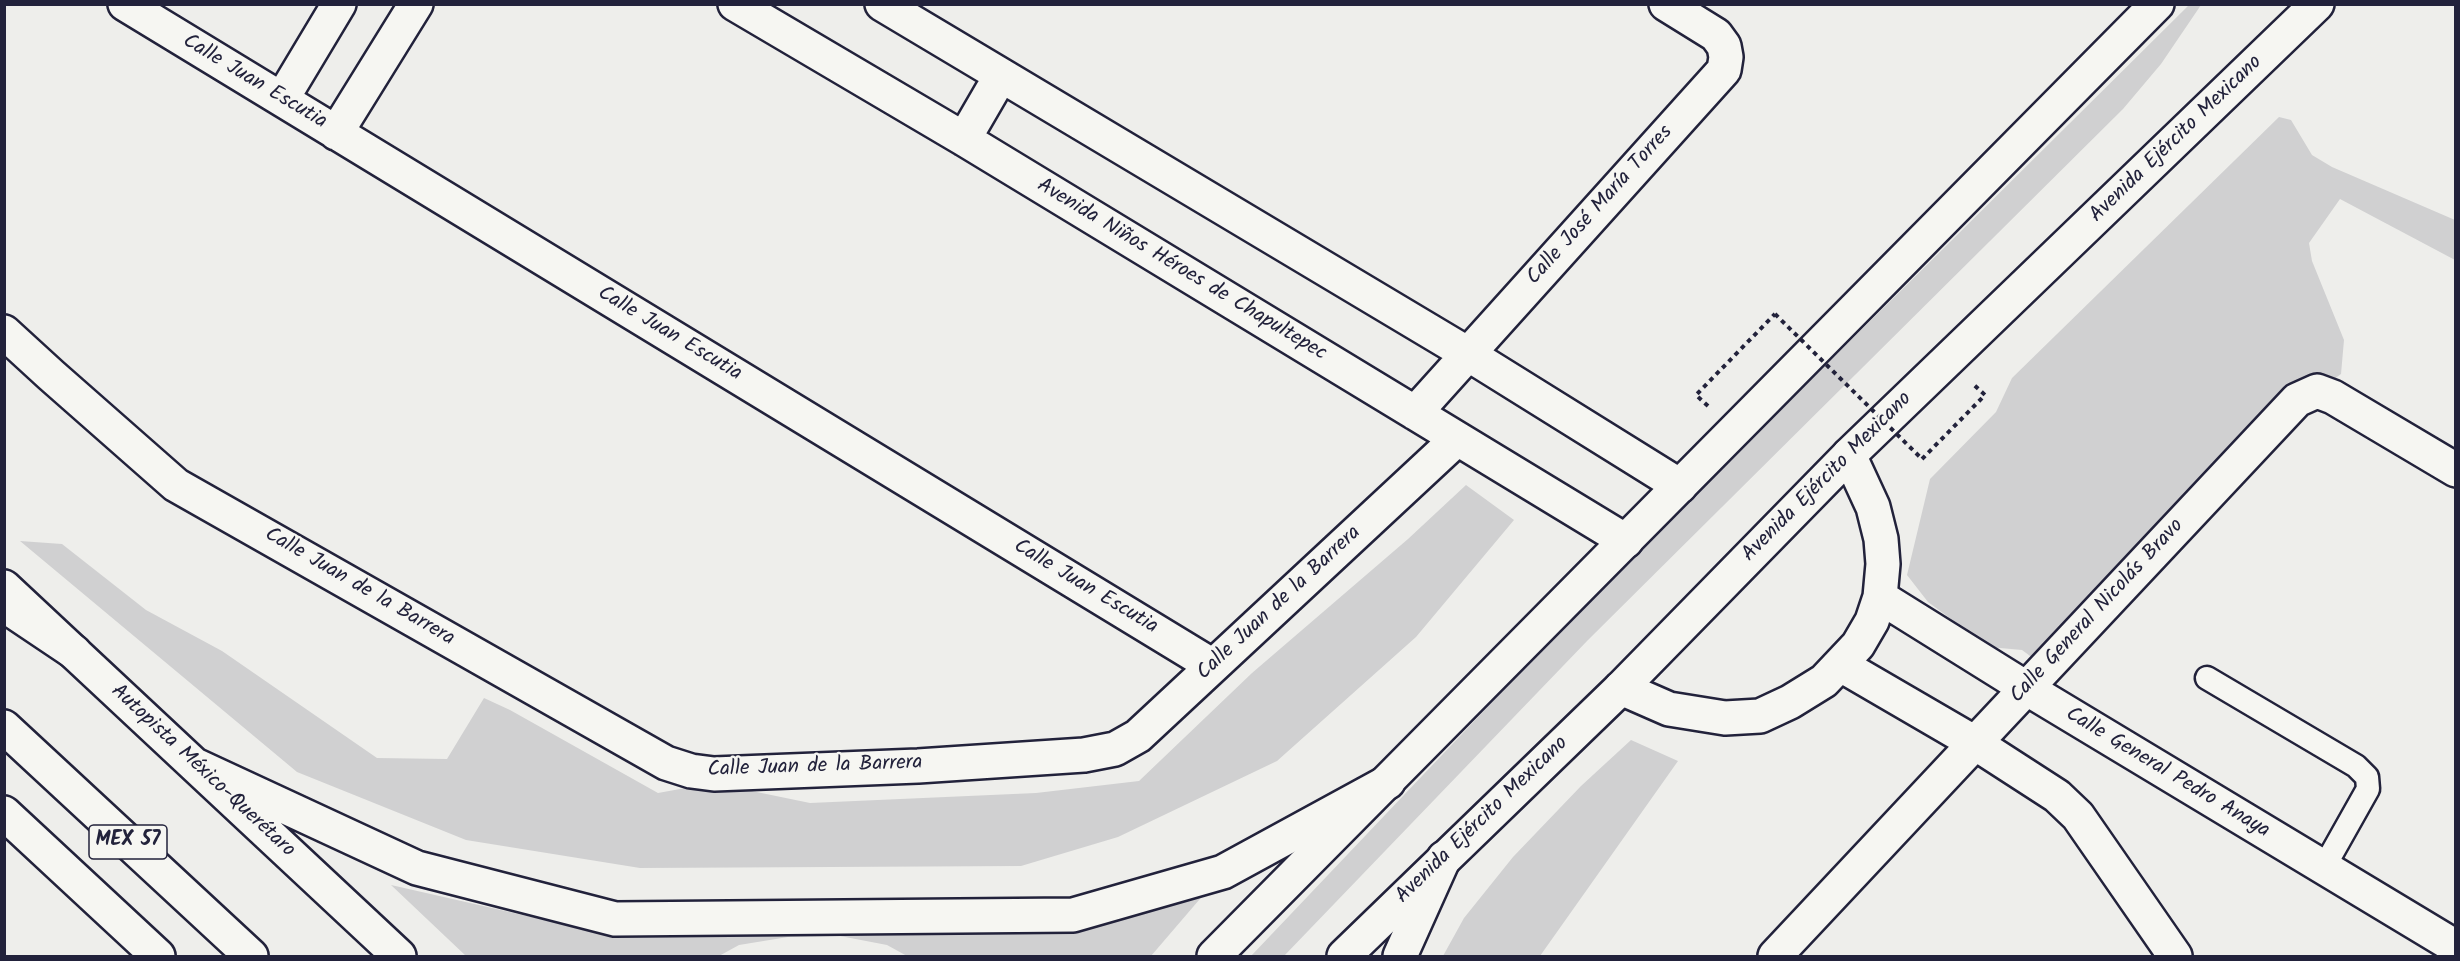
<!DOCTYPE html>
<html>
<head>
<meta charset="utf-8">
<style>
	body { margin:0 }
	#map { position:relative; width:2460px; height:961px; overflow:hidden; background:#eeeeeb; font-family:Kalam,sans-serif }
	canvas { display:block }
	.frame { position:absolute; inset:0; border:6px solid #22223b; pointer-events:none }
</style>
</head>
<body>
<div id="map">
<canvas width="2460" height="961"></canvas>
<div class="frame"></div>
</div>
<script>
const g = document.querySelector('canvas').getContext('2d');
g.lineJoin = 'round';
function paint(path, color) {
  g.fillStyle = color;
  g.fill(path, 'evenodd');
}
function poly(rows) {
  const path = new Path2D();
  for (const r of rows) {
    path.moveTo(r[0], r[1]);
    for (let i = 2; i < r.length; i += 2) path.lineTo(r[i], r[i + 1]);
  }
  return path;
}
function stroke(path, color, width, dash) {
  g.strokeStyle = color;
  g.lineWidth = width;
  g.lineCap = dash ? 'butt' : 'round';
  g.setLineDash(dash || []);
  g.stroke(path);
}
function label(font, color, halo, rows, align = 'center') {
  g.font = font + ' Kalam,sans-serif';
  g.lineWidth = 4.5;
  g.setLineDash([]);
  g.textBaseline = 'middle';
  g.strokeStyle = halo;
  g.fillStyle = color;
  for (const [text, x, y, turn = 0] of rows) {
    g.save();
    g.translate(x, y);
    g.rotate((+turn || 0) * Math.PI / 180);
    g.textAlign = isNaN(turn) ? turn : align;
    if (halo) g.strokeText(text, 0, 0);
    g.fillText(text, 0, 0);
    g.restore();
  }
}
const green = poly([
	[2189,5,2201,5,2161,64,2123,109,1588,640,1284,956,1251,956,1594,595],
	[2279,117,2291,120,2312,155,2332,167,2455,220,2455,260,2340,199,2309,243,2312,261,2344,340,2341,374,2300,404,2049,670,2022,650,1989,647,1928,602,1907,575,1930,479,1996,412,2012,378],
	[1466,485,1514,520,1416,637,1277,761,1118,837,1021,866,640,868,466,840,297,772,20,541,62,544,146,610,222,651,377,758,447,759,484,698,510,710,658,793,713,783,810,803,1036,793,1139,781,1252,673,1408,539],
	[1631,740,1678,761,1540,956,1443,956,1464,918,1513,857,1581,786],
	[1223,872,1151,956,907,956,887,945,840,936,788,937,739,945,719,956,466,956,391,885,615,936,801,917,940,930]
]);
const path = poly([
	[1708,406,1696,395,1775,314],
	[1922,459,1985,395,1974,385]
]);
const lane = poly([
	[2207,678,2356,766,2367,777,2368,789,2323,869]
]);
const street = poly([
	[125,4,1213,666],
	[735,4,964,139,1626,541],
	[882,4,1468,354,1680,486],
	[282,99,339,4],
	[336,133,416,4],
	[964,139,1000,77],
	[4,332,51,375,176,485,666,763,691,771,714,774,918,766,1084,755,1115,749,1138,736,1457,439],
	[1415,413,1724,70,1726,57,1724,46,1716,35,1666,4],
	[1880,597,2026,688,2456,947],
	[1841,665,1975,743,2057,796,2078,816,2175,956],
	[1621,688,1669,709,1725,718,1760,716,1790,702,1824,681,1858,645,1872,621,1880,597,1883,564,1881,539,1873,507,1849,455],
	[1775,956,2297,400,2317,391,2333,397,2456,470]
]);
const secondary = poly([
	[1214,956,2157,4],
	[1344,956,1621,688,1849,455,2317,4]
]);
const primary = poly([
	[4,587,399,956],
	[195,765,417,868,615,919,1073,915,1223,872,1388,782],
	[1400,956,1444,858]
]);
const highway = poly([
	[4,605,74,652],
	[4,727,251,956],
	[4,813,158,956]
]);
const pathBridge = poly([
	[1775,314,1922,459]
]);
const shields = [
	[128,842,78]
];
const shieldNames = [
	["MEX 57",128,842]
];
const streetNames = [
	["Calle Juan Escutia",254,83,31],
	["Avenida Ejército Mexicano",2177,140,-44],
	["Calle José María Torres",1601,206,-48],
	["Avenida Niños Héroes de Chapultepec",1181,271,31],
	["Calle Juan Escutia",669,335,31],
	["Avenida Ejército Mexicano",1828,478,-45],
	["Calle Juan de la Barrera",359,588,30],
	["Calle Juan Escutia",1085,588,31],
	["Calle Juan de la Barrera",1280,604,-43],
	["Calle General Nicolás Bravo",2098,612,-47],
	["Calle Juan de la Barrera",815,768,-2],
	["Autopista México-Querétaro",202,772,43],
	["Calle General Pedro Anaya",2167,774,31],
	["Avenida Ejército Mexicano",1483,821,-44]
];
paint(green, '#d0d0d1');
stroke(lane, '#22223b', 27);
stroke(street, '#22223b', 38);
stroke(secondary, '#22223b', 38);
stroke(primary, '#22223b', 38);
stroke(highway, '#22223b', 38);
stroke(path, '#22223b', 4, [4.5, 4.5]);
stroke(lane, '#f6f6f2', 22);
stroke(street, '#f6f6f2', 33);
stroke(secondary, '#f6f6f2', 33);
stroke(primary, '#f6f6f2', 33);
stroke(highway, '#f6f6f2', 33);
stroke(pathBridge, '#22223b', 4, [4.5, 4.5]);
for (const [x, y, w] of shields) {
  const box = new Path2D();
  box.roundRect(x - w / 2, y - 17, w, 34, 4.5);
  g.fillStyle = '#f6f6f2';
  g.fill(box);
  stroke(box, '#22223b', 1.5);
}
label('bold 20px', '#22223b', null, shieldNames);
label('21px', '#22223b', '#f6f6f2', streetNames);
</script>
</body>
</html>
